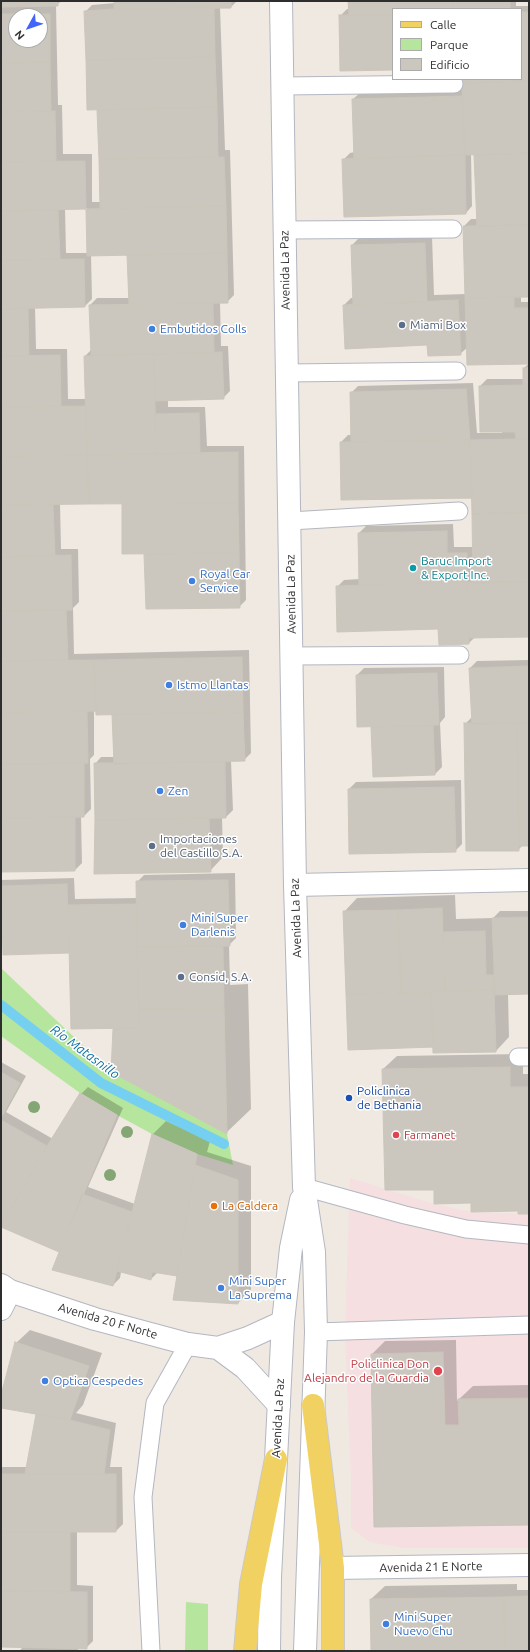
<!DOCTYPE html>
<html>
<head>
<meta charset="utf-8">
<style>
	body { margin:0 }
	#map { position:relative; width:530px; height:1652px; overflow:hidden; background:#efe9e1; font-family:Ubuntu,sans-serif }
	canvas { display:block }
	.frame { position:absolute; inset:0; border:2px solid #2e2e2e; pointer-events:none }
	.legend { position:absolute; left:392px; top:8px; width:130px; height:72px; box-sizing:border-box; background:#fff; border:1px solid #ababab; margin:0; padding:5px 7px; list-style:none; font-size:12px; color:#2e2e2e }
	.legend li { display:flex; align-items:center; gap:8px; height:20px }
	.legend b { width:20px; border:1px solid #ababab }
	.north { position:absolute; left:8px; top:8px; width:40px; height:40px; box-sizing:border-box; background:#fff; border:1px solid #ababab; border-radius:50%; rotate:230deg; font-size:11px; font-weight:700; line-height:16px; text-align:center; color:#2e2e2e }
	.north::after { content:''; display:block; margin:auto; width:14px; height:18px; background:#4264fb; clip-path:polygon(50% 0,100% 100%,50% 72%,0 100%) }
</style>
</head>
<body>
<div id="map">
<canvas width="530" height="1652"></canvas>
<div class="frame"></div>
<ul class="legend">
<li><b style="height:5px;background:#f2d163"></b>Calle</li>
<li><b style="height:11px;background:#b6e59e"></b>Parque</li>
<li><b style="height:11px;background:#cbc7bf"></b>Edificio</li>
</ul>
<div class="north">N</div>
</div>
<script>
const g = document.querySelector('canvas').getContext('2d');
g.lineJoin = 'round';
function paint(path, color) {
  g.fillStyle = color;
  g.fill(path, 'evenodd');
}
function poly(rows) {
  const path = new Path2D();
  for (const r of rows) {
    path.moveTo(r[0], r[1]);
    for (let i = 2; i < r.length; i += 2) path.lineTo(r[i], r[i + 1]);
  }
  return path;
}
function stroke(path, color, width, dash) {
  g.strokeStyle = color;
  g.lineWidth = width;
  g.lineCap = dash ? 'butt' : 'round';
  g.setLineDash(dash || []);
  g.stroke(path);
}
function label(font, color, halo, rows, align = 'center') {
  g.font = font + ' Ubuntu,sans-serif';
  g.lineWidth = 3;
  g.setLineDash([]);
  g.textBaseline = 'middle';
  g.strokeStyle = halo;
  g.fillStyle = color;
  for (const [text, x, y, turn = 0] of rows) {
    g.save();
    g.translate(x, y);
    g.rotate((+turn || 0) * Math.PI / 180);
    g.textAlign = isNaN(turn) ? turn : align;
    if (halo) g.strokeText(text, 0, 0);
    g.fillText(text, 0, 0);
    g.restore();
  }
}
const medical = poly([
	[350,1178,434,1204,471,1212,529,1214,529,1548,403,1548,370,1542,351,1528,351,1481,345,1332]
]);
const green = poly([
	[1,968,111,1072,227,1134,233,1165,197,1154,152,1134,117,1115,80,1093,1,1036],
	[186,1602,208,1604,208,1651,185,1651]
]);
const shadow = poly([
	[3,1,62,1,56,5,58,105,62,105,63,154,92,154,92,202,100,202,98,109,85,12,92,5,115,3,115,1,237,1,231,7,220,7,225,150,230,150,234,295,227,302,220,302,221,346,228,346,230,391,223,398,168,400,168,407,205,407,207,446,244,446,246,600,239,607,147,608,145,553,123,553,123,503,60,503,61,549,78,549,79,602,73,608,74,654,249,650,251,753,244,760,231,761,233,810,226,817,222,817,223,857,210,871,96,820,95,764,101,757,114,757,113,713,94,710,94,755,90,759,91,809,84,816,81,816,82,863,75,870,1,871,1,7,3,7],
	[16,16,40,16,40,40,16,40],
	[65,208,87,208,88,253,66,253],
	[91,254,128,254,129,298,97,298,90,305,91,350,85,356,87,399,68,399,67,349,36,349,35,307,85,306,92,299],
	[349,1,516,1,516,6,529,6,529,296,521,296,521,302,529,302,529,363,468,347,460,354,428,344,346,348,344,305,351,298,354,298,352,245,359,238,432,236,434,295,466,294,464,226,471,219,478,219,475,154,471,154,472,206,466,213,343,160,350,153,355,152,353,99,360,93,463,90,463,79,521,79,521,9,393,9,393,69,340,16,347,9,350,9],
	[529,363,529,636,475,637,469,643,439,628,337,587,344,580,360,579,359,533,366,526,453,524,454,547,474,547,473,497,341,442,348,435,352,435,351,393,358,386,473,383,477,433,502,433,502,431,481,431,480,386,487,379,524,379,524,368],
	[529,660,529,845,523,845,518,850,465,724,472,717,470,668,477,661],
	[444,667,445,717,440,723,442,767,435,774,374,776,372,726,357,675,364,668],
	[461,780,462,844,455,851,349,789,356,782],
	[235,873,236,938,229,945,230,985,248,984,251,1109,227,1132,112,1072,114,1029,115,1028,70,952,4,954,3,919,1,919,1,880,74,878,75,899,137,898,137,882,144,875],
	[455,895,456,919,493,918,500,911,529,911,529,993,508,994,509,1037,496,1051,434,1045,344,912,357,898],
	[523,1054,523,1074,529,1074,529,1213,519,1210,472,1202,435,1189,383,1069,397,1056],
	[1,1062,26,1076,6,1112,53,1139,81,1094,88,1087,123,1108,88,1187,135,1204,153,1134,166,1121,210,1141,207,1152,251,1166,251,1290,238,1303,178,1275,158,1272,151,1279,121,1272,120,1278,113,1285,60,1251,3,1227,1,1228],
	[30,1330,102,1353,83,1405,76,1413,116,1423,110,1467,122,1467,123,1524,116,1531,77,1531,77,1585,93,1586,93,1641,86,1648,78,1648,78,1651,19,1651,23,1647,1,1646,1,1467,27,1467,38,1413,1,1407,1,1399,16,1343],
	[456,1340,457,1401,473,1386,529,1385,529,1524,375,1526,372,1354,385,1341],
	[517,1584,517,1590,529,1590,529,1651,372,1651,371,1599,385,1586]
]);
const stream = poly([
	[1,1005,101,1083,224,1144]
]);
const building = poly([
	[2,1,58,1,58,6,2,7,2,1],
	[114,1,231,1,231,8,114,9,114,1],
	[348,1,453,1,453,9,393,9,393,15,349,15,348,1],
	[453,1,510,1,510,9,453,9,453,1],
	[214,8,215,57,86,60,84,11,114,9,214,8],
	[521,12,529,12,529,81,462,83,462,79,521,79,521,12],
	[1,14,50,14,50,62,1,63,1,14],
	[16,16,40,16,40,40,16,40,16,16],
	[339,15,393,15,393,70,340,71,339,15],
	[215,57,217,107,87,110,86,60,215,57],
	[50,62,51,112,1,112,1,63,50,62],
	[529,81,529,153,465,155,462,83,529,81],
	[462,96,465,155,354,159,352,99,462,96],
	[217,107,218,157,99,159,97,110,217,107],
	[55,111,56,161,1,162,1,112,55,111],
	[529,153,529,225,477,226,474,155,529,153],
	[465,155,466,214,344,217,342,159,465,155],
	[224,157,226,206,100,208,99,159,224,157],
	[85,161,86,209,1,211,1,162,85,161],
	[226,206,227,253,87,256,86,209,226,206],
	[58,210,60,259,1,260,1,211,58,210],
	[529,225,529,297,465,298,463,226,529,225],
	[425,243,427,302,353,305,351,245,425,243],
	[227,253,228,303,129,304,127,255,227,253],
	[84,259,85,307,1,309,1,260,84,259],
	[514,297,514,308,529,308,529,364,467,365,465,298,514,297],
	[458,300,461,355,428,356,427,345,345,349,343,305,458,300],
	[213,303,214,353,91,355,89,305,213,303],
	[28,308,29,356,1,356,1,309,28,308],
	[222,352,224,399,155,401,154,354,222,352],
	[154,354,156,454,87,455,84,356,154,354],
	[60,355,61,406,1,407,1,356,60,355],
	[523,368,529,368,529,439,516,439,515,432,480,432,479,386,523,385,523,368],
	[466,389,470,440,351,442,350,392,466,389],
	[86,406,87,455,1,457,1,407,86,406],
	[199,413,200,453,156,454,155,414,199,413],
	[516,439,529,439,529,512,472,514,470,440,516,439],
	[470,440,472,498,341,500,340,442,470,440],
	[238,452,238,503,89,504,87,455,238,452],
	[87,455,89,504,1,505,1,457,87,455],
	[238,503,239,553,122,554,122,504,238,503],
	[53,504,55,556,1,557,1,505,53,504],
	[529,512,529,582,473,583,472,514,529,512],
	[447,531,447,553,467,553,467,582,359,585,358,533,447,531],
	[239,553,240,608,146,609,144,554,239,553],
	[71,555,72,610,1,611,1,557,71,555],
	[467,582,469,644,439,645,438,629,337,632,336,586,467,582],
	[467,582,529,582,529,637,469,638,467,582],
	[66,610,68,660,1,661,1,611,66,610],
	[242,657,243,712,96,715,94,660,242,657],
	[94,660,96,711,1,713,1,661,94,660],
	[529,666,529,723,472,724,469,668,529,666],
	[437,673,439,725,357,727,356,675,437,673],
	[87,711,88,763,1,764,1,713,87,711],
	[243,712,245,761,114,764,112,714,243,712],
	[464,723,517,723,519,851,466,851,464,723],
	[517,723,529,723,529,846,519,846,517,723],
	[433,726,435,775,373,777,371,727,433,726],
	[225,762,226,818,95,820,94,763,225,762],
	[84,763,84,817,1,818,1,764,84,763],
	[454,787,456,852,349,854,348,789,454,787],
	[75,817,75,871,1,872,1,818,75,817],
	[209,818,211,872,94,874,95,820,209,818],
	[228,880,230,946,137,947,136,881,228,880],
	[67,884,69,953,3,955,1,886,67,884],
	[136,904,139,1028,71,1029,68,905,136,904],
	[442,908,445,991,401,993,398,910,442,908],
	[398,910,401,993,346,994,343,911,398,910],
	[529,917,529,994,495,995,492,918,529,917],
	[485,931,486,975,494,975,494,990,445,991,443,932,485,931],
	[223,946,224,1008,139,1009,137,947,223,946],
	[494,990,496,1052,433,1053,431,992,494,990],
	[431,992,433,1047,348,1050,346,994,431,992],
	[224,1008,227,1134,111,1072,113,1029,139,1028,139,1009,224,1008],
	[510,1067,510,1087,529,1087,529,1214,518,1214,518,1211,471,1212,471,1203,434,1204,434,1190,385,1190,382,1069,510,1067],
	[1,1072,20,1083,1,1118,1,1072],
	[80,1093,117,1115,59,1252,1,1227,47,1146,80,1093],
	[1,1120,47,1146,1,1227,1,1120],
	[152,1134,197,1154,177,1276,152,1272,151,1280,117,1271,152,1134],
	[195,1165,238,1180,238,1304,173,1300,195,1165],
	[82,1194,132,1212,113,1286,52,1270,82,1194],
	[15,1342,89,1366,70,1420,1,1408,1,1395,15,1342],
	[443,1352,445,1425,459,1425,458,1399,529,1398,529,1525,374,1527,371,1354,443,1352],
	[36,1414,70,1420,110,1430,104,1474,25,1474,36,1414],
	[1,1474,116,1474,116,1532,1,1532,1,1474],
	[1,1532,70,1532,70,1592,1,1591,1,1532],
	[1,1591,87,1592,87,1649,1,1647,1,1591],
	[529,1596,529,1651,505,1651,504,1597,529,1596],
	[504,1597,505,1651,371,1651,370,1599,504,1597]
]);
const lane = poly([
	[283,86,454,84],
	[285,230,453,229],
	[287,373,457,371],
	[290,521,459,511],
	[291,656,460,655],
	[518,1057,529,1057],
	[304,1187,405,1215,466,1229,529,1235],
	[316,1332,529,1325],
	[151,1651,143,1497,155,1403,188,1344]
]);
const street = poly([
	[295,885,529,880],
	[1,1285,10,1291,95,1319,188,1344,218,1348,248,1338,283,1322],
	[1,1309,10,1291],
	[218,1348,245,1368,279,1405],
	[333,1568,529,1565]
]);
const secondary = poly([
	[281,1,295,885,304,1187,314,1252,316,1332,305,1651],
	[269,1651,270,1577,283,1322,291,1248,301,1200]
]);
const primary = poly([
	[313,1405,333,1568,333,1651],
	[245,1651,251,1584,276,1459]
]);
const trees = [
	[34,1107],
	[127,1132],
	[110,1175]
];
const markers = [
	[402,325,4,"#5c6f8a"],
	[152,329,4,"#3f7fe0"],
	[413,568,4,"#0f9aa8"],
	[192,581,4,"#3f7fe0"],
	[169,685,4,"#3f7fe0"],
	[160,791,4,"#3f7fe0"],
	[152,846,4,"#5c6f8a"],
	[183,925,4,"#3f7fe0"],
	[181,977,4,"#5c6f8a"],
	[349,1098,4,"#1a4fb4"],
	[396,1135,4,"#e0444e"],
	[214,1206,4,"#e8710a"],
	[221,1288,4,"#3f7fe0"],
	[438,1371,5,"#e0444e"],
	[45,1381,4,"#3f7fe0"],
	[386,1624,4,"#3f7fe0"]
];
const streetNames = [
	["Avenida La Paz",285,270,-91],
	["Avenida La Paz",291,594,-91],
	["Avenida La Paz",296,918,-92],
	["Avenida 20 F Norte",108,1321,16],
	["Avenida La Paz",278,1418,-87],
	["Avenida 21 E Norte",431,1567,-1]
];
const serviceNames = [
	["Miami Box",410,325],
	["Importaciones",160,839],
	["del Castillo S.A.",160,853],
	["Consid, S.A.",189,977]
];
const shopNames = [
	["Embutidos Colls",160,329],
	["Royal Car",200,574],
	["Service",200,588],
	["Istmo Llantas",177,685],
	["Zen",168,791],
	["Mini Super",191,918],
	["Darlenis",191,932],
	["Mini Super",229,1281],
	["La Suprema",229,1295],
	["Optica Cespedes",53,1381],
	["Mini Super",394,1617],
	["Nuevo Chu",394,1631]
];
const cultureNames = [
	["Baruc Import",421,561],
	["& Export Inc.",421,575]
];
const transitNames = [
	["Policlinica",357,1091],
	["de Bethania",357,1105]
];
const healthNames = [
	["Farmanet",404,1135],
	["Policlinica Don",429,1364,"right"],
	["Alejandro de la Guardia",429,1378,"right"]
];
const foodNames = [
	["La Caldera",222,1206]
];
const waterNames = [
	["Río Matasnillo",85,1052,36]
];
paint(medical, '#f5dfe0');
paint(green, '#b6e59e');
paint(shadow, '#0003');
stroke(stream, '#75cff0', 10);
paint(building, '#cbc7bf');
stroke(building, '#cbc5ba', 1);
stroke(lane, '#b4b7c1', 19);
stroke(street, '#b4b7c1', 24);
stroke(secondary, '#b4b7c1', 24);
stroke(primary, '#c9c9c9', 24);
stroke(lane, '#fff', 17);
stroke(street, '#fff', 22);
stroke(secondary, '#fff', 22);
stroke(primary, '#f2d163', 22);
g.fillStyle = '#84a574';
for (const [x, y] of trees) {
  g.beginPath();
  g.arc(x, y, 6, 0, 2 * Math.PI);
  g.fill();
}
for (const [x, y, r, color] of markers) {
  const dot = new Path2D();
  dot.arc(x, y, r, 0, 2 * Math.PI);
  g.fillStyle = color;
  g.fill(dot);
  stroke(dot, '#fff', 1.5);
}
label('12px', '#2e2e2e', '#fff', streetNames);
label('12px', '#4e5e75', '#fff', serviceNames, 'left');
label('12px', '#366cbe', '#fff', shopNames, 'left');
label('12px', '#0d838f', '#fff', cultureNames, 'left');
label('12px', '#164399', '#fff', transitNames, 'left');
label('12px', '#be3a42', '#fff', healthNames, 'left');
label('12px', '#c56008', '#fff', foodNames, 'left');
label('italic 13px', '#0d6fa3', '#fff', waterNames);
</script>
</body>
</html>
